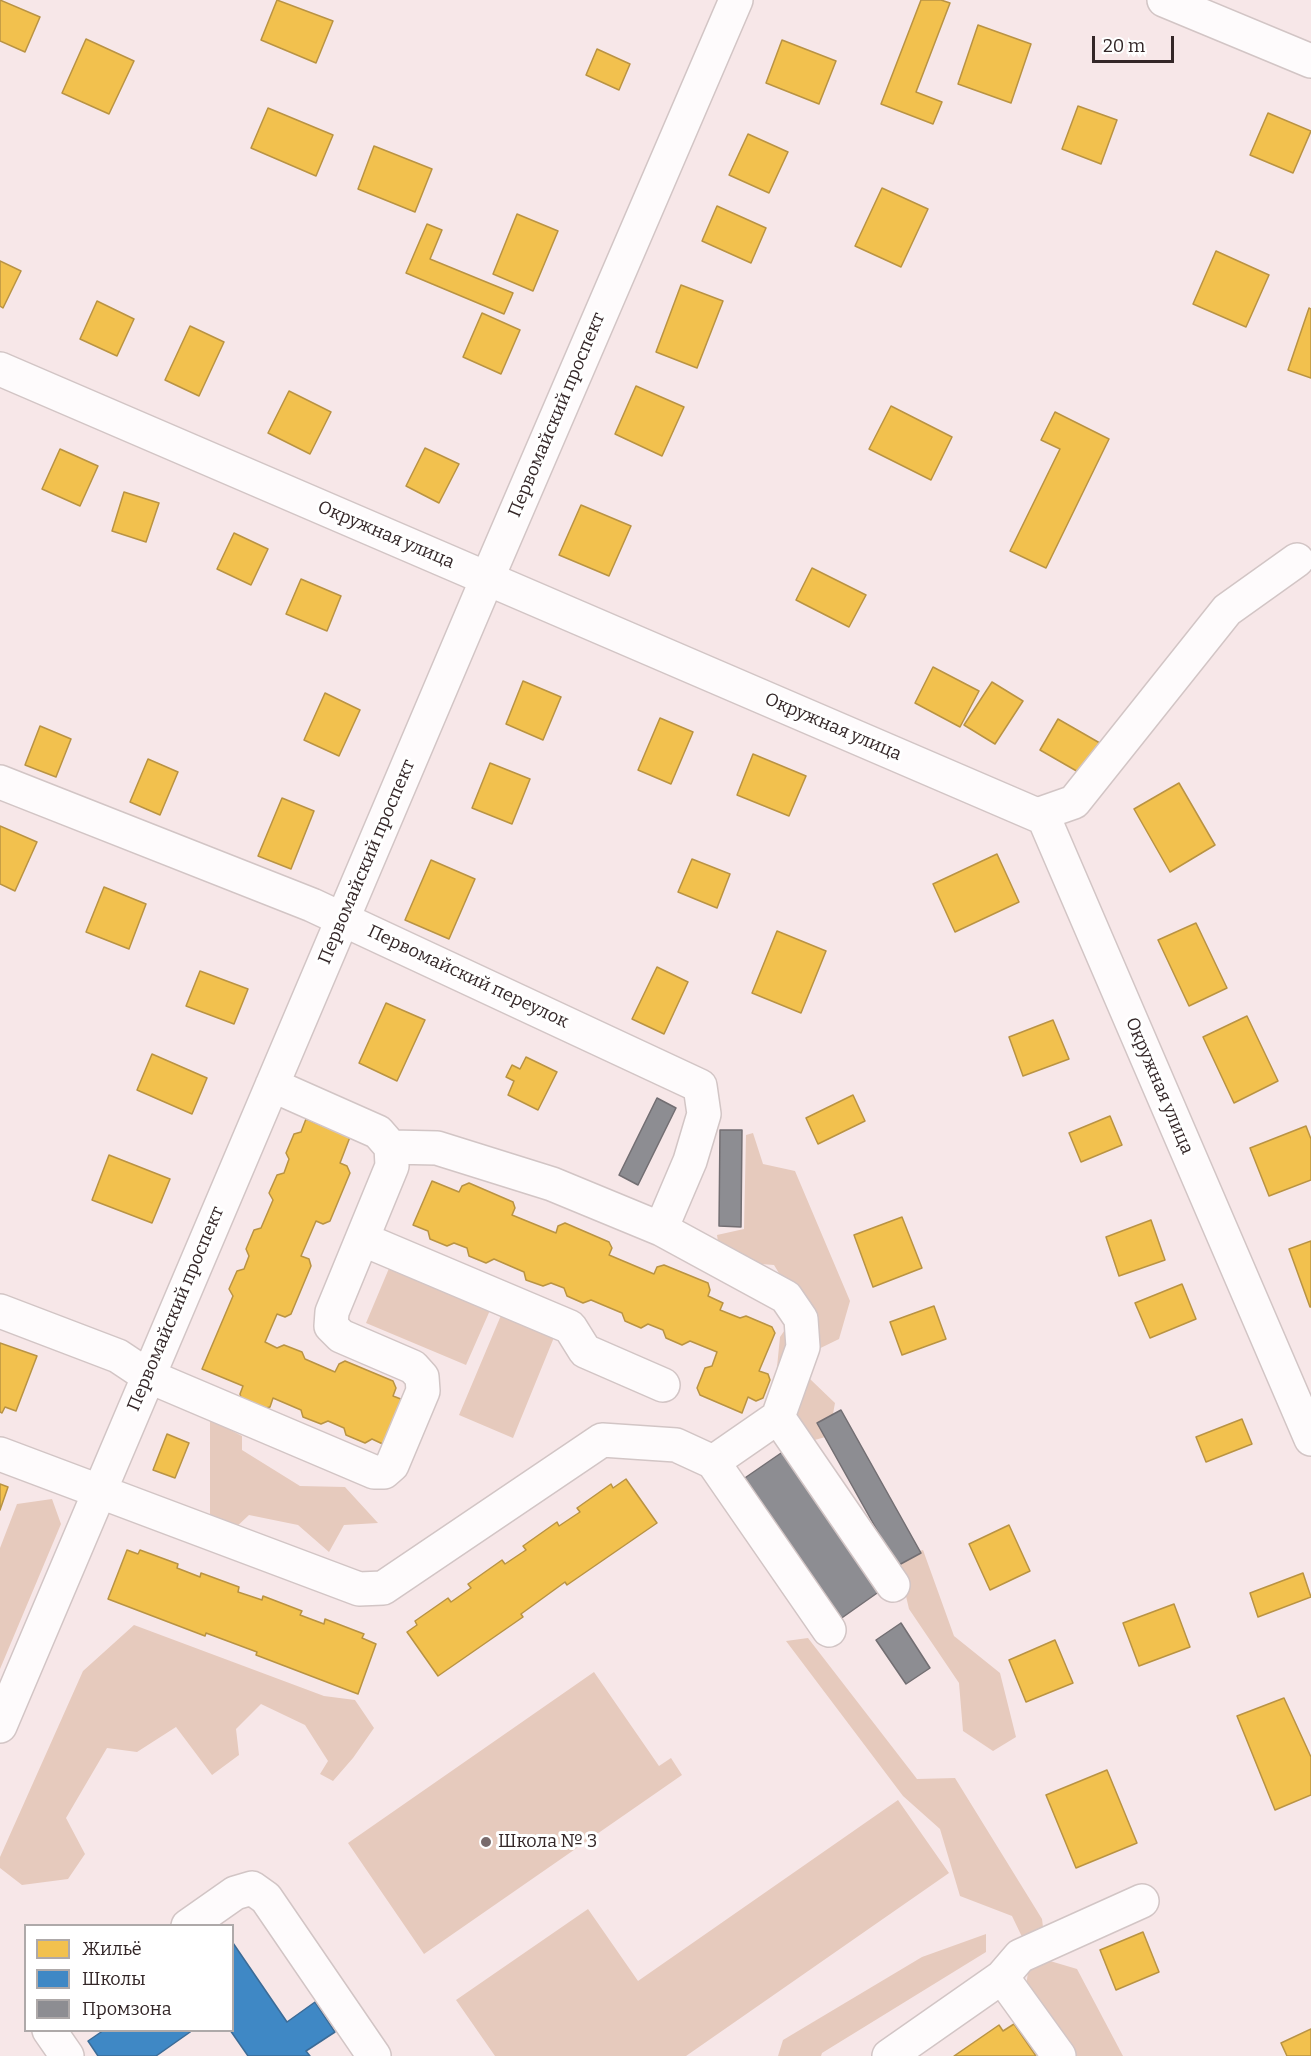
<!DOCTYPE html>
<html>
<head>
<meta charset="utf-8">
<style>
	body { margin:0 }
	#map { position:relative; width:1311px; height:2056px; overflow:hidden; background:#f7e7e8; font-family:Bitter,serif }
	canvas { display:block }
	.legend { position:absolute; left:24px; top:1924px; width:210px; height:108px; box-sizing:border-box; background:#fff; border:2px solid #aea9a9; margin:0; padding:8px 10px; list-style:none; font-size:18px; color:#342728 }
	.legend li { display:flex; align-items:center; gap:12px; height:30px }
	.legend b { width:30px; border:2px solid #aea9a9 }
	.scale { position:absolute; left:1092px; top:36px; width:82px; height:27px; box-sizing:border-box; border:3px solid #342728; border-top:0; padding-left:8px; font-size:18px; line-height:21px; white-space:nowrap; color:#342728; -webkit-text-stroke:4px #fff; paint-order:stroke }
</style>
</head>
<body>
<div id="map">
<canvas width="1311" height="2056"></canvas>
<ul class="legend">
<li><b style="height:16px;background:#f2c14e"></b>Жильё</li>
<li><b style="height:16px;background:#3f88c5"></b>Школы</li>
<li><b style="height:16px;background:#8d8d92"></b>Промзона</li>
</ul>
<div class="scale">20 m</div>
</div>
<script>
const g = document.querySelector('canvas').getContext('2d');
g.lineJoin = 'round';
function paint(path, color) {
  g.fillStyle = color;
  g.fill(path, 'evenodd');
}
function poly(rows) {
  const path = new Path2D();
  for (const r of rows) {
    path.moveTo(r[0], r[1]);
    for (let i = 2; i < r.length; i += 2) path.lineTo(r[i], r[i + 1]);
  }
  return path;
}
function stroke(path, color, width, dash) {
  g.strokeStyle = color;
  g.lineWidth = width;
  g.lineCap = dash ? 'butt' : 'round';
  g.setLineDash(dash || []);
  g.stroke(path);
}
function label(font, color, halo, rows, align = 'center') {
  g.font = font + ' Bitter,serif';
  g.lineWidth = 6;
  g.setLineDash([]);
  g.textBaseline = 'middle';
  g.strokeStyle = halo;
  g.fillStyle = color;
  for (const [text, x, y, turn = 0] of rows) {
    g.save();
    g.translate(x, y);
    g.rotate((+turn || 0) * Math.PI / 180);
    g.textAlign = isNaN(turn) ? turn : align;
    if (halo) g.strokeText(text, 0, 0);
    g.fillText(text, 0, 0);
    g.restore();
  }
}
const green = poly([
	[753,1133,763,1164,795,1171,850,1301,839,1339,796,1360,810,1379,835,1403,829,1436,811,1441,774,1397,780,1337,800,1308,774,1265,721,1261,717,1235,744,1229,746,1135],
	[390,1266,491,1308,466,1365,366,1323],
	[502,1313,555,1335,513,1438,459,1415],
	[210,1419,242,1436,242,1450,300,1486,345,1487,378,1523,344,1525,329,1552,298,1525,249,1515,232,1531,210,1521],
	[52,1499,61,1524,0,1669,0,1548,17,1504],
	[923,1550,954,1636,1000,1673,1016,1737,993,1751,963,1731,959,1683,909,1609,897,1558],
	[134,1625,324,1696,355,1700,374,1728,353,1758,333,1781,320,1774,328,1761,305,1725,261,1704,236,1729,239,1755,212,1775,176,1727,137,1752,107,1748,66,1818,85,1854,68,1879,22,1885,0,1868,0,1857,83,1671],
	[808,1638,917,1779,955,1778,1042,1919,1044,1935,1024,1941,1012,1916,960,1896,940,1829,903,1796,786,1641],
	[594,1672,659,1766,671,1758,682,1775,424,1954,348,1843],
	[898,1800,949,1873,686,2056,495,2056,456,2000,588,1909,638,1981],
	[986,1934,986,1952,822,2053,821,2056,778,2056,783,2040,922,1957],
	[1050,1961,1077,1969,1123,2056,1074,2056,1024,2005,1028,1971]
]);
const homes = poly([
	[0,0,40,17,25,52,0,41,0,0],
	[277,0,333,21,316,63,261,40,277,0],
	[921,0,941,0,950,3,916,92,942,102,933,124,881,104,921,0],
	[978,25,1031,44,1011,103,958,84,978,25],
	[86,39,134,61,109,114,62,93,86,39],
	[782,40,836,61,819,104,766,83,782,40],
	[597,49,630,64,619,90,586,75,597,49],
	[1078,106,1117,120,1101,164,1062,149,1078,106],
	[268,108,333,135,316,176,251,148,268,108],
	[1268,113,1311,131,1293,173,1250,155,1268,113],
	[748,134,788,152,769,193,729,175,748,134],
	[374,146,432,169,415,212,358,189,374,146],
	[882,188,928,209,901,267,855,246,882,188],
	[717,206,766,228,751,263,702,241,717,206],
	[517,214,558,231,533,291,493,274,517,214],
	[427,224,442,230,430,259,513,293,504,314,406,273,427,224],
	[1216,251,1269,275,1246,327,1193,304,1216,251],
	[0,261,21,271,3,308,0,306,0,261],
	[681,285,723,301,697,368,656,352,681,285],
	[97,301,134,319,117,356,80,339,97,301],
	[1309,308,1311,309,1311,378,1288,370,1309,308],
	[482,313,520,330,501,374,463,357,482,313],
	[190,326,224,342,199,396,165,380,190,326],
	[636,386,684,407,662,456,615,434,636,386],
	[289,391,331,412,310,454,268,433,289,391],
	[891,406,952,437,931,480,869,449,891,406],
	[1055,412,1109,439,1046,568,1010,551,1060,449,1041,440,1055,412],
	[425,448,459,464,439,503,406,486,425,448],
	[60,449,98,466,80,506,42,489,60,449],
	[124,492,159,503,146,542,112,531,124,492],
	[581,505,631,526,609,576,559,555,581,505],
	[234,533,268,549,251,585,217,569,234,533],
	[812,568,866,595,849,627,796,600,812,568],
	[301,579,341,596,327,631,286,614,301,579],
	[933,667,979,691,960,727,915,703,933,667],
	[523,681,561,697,543,740,506,724,523,681],
	[992,682,1023,701,995,744,964,725,992,682],
	[325,693,360,710,339,756,304,740,325,693],
	[660,718,693,732,671,784,638,770,660,718],
	[1058,719,1105,746,1087,777,1040,750,1058,719],
	[40,726,71,739,56,777,25,765,40,726],
	[753,754,806,776,789,816,737,795,753,754],
	[148,759,178,772,160,815,130,802,148,759],
	[490,763,530,779,512,824,472,808,490,763],
	[1179,783,1215,845,1170,872,1134,809,1179,783],
	[282,798,314,811,291,869,258,856,282,798],
	[0,826,37,842,15,891,0,884,0,826],
	[997,854,1019,902,955,932,933,884,997,854],
	[692,859,730,874,717,908,678,892,692,859],
	[431,860,475,879,449,939,405,920,431,860],
	[104,887,146,904,129,949,86,932,104,887],
	[1196,923,1227,988,1189,1006,1158,940,1196,923],
	[777,931,826,951,801,1013,752,993,777,931],
	[657,967,688,982,664,1034,632,1019,657,967],
	[200,971,248,989,234,1024,186,1006,200,971],
	[386,1003,425,1020,397,1081,359,1063,386,1003],
	[1247,1016,1278,1081,1234,1103,1203,1037,1247,1016],
	[1053,1020,1069,1059,1023,1076,1009,1037,1053,1020],
	[152,1054,207,1078,192,1114,137,1090,152,1054],
	[526,1057,557,1072,538,1110,508,1095,514,1081,506,1077,512,1065,520,1069,526,1057],
	[853,1095,865,1121,818,1144,806,1118,853,1095],
	[1110,1116,1122,1145,1081,1162,1069,1133,1110,1116],
	[306,1119,350,1137,340,1163,347,1166,350,1173,330,1221,323,1224,316,1221,301,1256,309,1259,311,1266,291,1314,285,1317,277,1314,265,1342,277,1348,284,1345,302,1352,305,1359,335,1372,339,1364,345,1361,393,1381,396,1388,393,1396,406,1401,387,1446,372,1439,365,1443,346,1435,344,1428,328,1421,321,1424,303,1417,301,1410,273,1398,270,1407,262,1409,242,1401,240,1394,243,1386,202,1369,233,1296,229,1289,237,1271,244,1269,249,1256,246,1249,254,1230,261,1228,273,1200,269,1193,277,1175,284,1173,289,1159,286,1153,294,1134,301,1132,306,1119],
	[1306,1126,1311,1139,1311,1180,1269,1196,1250,1148,1306,1126],
	[109,1155,170,1179,152,1223,92,1200,109,1155],
	[432,1181,459,1192,462,1186,469,1183,513,1202,515,1208,512,1215,556,1233,558,1226,565,1223,609,1242,612,1248,609,1255,654,1274,657,1267,664,1265,708,1283,710,1290,708,1296,723,1303,720,1310,740,1318,746,1316,772,1327,775,1333,759,1371,768,1374,770,1380,763,1398,756,1401,748,1397,742,1413,700,1395,697,1388,705,1368,712,1366,717,1352,690,1341,682,1345,666,1338,663,1330,648,1324,641,1328,625,1321,622,1313,591,1300,583,1303,567,1296,564,1288,551,1283,543,1286,526,1280,524,1272,494,1259,486,1263,469,1256,467,1248,454,1243,447,1246,430,1239,428,1231,413,1225,432,1181],
	[902,1217,922,1268,873,1287,854,1235,902,1217],
	[1151,1220,1165,1260,1119,1276,1106,1237,1151,1220],
	[1311,1241,1311,1307,1310,1307,1289,1249,1311,1241],
	[1182,1284,1196,1319,1150,1338,1135,1303,1182,1284],
	[934,1306,946,1339,902,1355,890,1322,934,1306],
	[0,1343,37,1356,16,1411,5,1407,2,1413,0,1412,0,1343],
	[1242,1419,1252,1444,1206,1462,1196,1437,1242,1419],
	[167,1434,189,1443,175,1478,153,1470,167,1434],
	[626,1479,657,1523,567,1585,565,1582,521,1614,523,1617,438,1676,407,1632,417,1625,415,1621,448,1598,451,1602,471,1588,468,1584,502,1560,505,1564,526,1550,523,1546,557,1522,559,1526,580,1512,577,1508,611,1484,613,1488,626,1479],
	[0,1484,8,1487,0,1510,0,1484],
	[1009,1525,1030,1571,990,1590,969,1544,1009,1525],
	[127,1550,138,1554,140,1550,178,1564,177,1568,200,1577,201,1573,239,1587,238,1592,262,1600,263,1596,302,1611,300,1615,324,1624,325,1619,364,1634,362,1638,376,1644,358,1694,256,1655,257,1652,206,1633,205,1636,108,1599,127,1550],
	[1303,1573,1311,1597,1258,1617,1250,1593,1303,1573],
	[1174,1604,1190,1647,1139,1666,1123,1623,1174,1604],
	[1055,1640,1073,1683,1026,1702,1009,1660,1055,1640],
	[1284,1698,1311,1757,1311,1795,1275,1810,1237,1716,1284,1698],
	[1107,1770,1137,1843,1076,1868,1046,1795,1107,1770],
	[1143,1932,1159,1972,1116,1990,1100,1950,1143,1932],
	[1014,2024,1036,2056,954,2056,999,2025,1003,2031,1014,2024],
	[1311,2029,1311,2056,1287,2056,1281,2043,1311,2029]
]);
const schools = poly([
	[233,1943,287,2022,315,2002,335,2032,306,2051,310,2056,248,2056,230,2030,232,2030,233,1943],
	[104,2030,193,2030,156,2056,98,2056,88,2041,104,2030]
]);
const industry = poly([
	[657,1098,676,1108,638,1185,619,1175,657,1098],
	[720,1130,742,1130,741,1227,719,1226,720,1130],
	[841,1410,921,1553,897,1566,817,1423,841,1410],
	[784,1451,880,1591,836,1622,739,1482,784,1451],
	[901,1623,930,1668,906,1684,876,1640,901,1623]
]);
const minor = poly([
	[1164,0,1311,61],
	[0,369,1044,818,1311,1439],
	[0,782,312,905,700,1086,704,1114,690,1161,661,1229],
	[1037,815,1074,802,1227,610,1297,560],
	[391,1147,437,1148,552,1184,661,1229,786,1297,801,1319,803,1347,778,1417,713,1462],
	[362,1239,570,1327,585,1351,663,1385],
	[0,1311,118,1356,148,1376,374,1472,384,1472,392,1465,423,1391,422,1377,413,1367,341,1336,331,1326,332,1312,392,1166,391,1147,378,1132,272,1085],
	[778,1417,893,1585],
	[0,1454,359,1589,383,1588,602,1440,676,1445,713,1462,829,1630],
	[0,1726,487,579,736,0],
	[188,1926,235,1893,252,1888,266,1898,374,2056],
	[1002,1977,1059,2056],
	[49,2030,67,2056],
	[889,2056,1002,1977,1020,1956,1142,1901]
]);
const markers = [
	[486,1842,6,"#786a6b"]
];
const streetNames = [
	["Первомайский проспект",557,415,-67],
	["Окружная улица",386,535,23],
	["Окружная улица",833,727,23],
	["Первомайский проспект",367,862,-67],
	["Первомайский переулок",468,977,25],
	["Окружная улица",1159,1086,67],
	["Первомайский проспект",176,1309,-67]
];
const poiNames = [
	["Школа № 3",498,1842]
];
paint(green, '#e6cabd');
paint(homes, '#f2c14e');
stroke(homes, '#b99343', 1.5);
paint(schools, '#3f88c5');
stroke(schools, '#3c6b96', 1.5);
paint(industry, '#8d8d92');
stroke(industry, '#726e72', 1.5);
stroke(minor, '#d2c5c5', 36);
stroke(minor, '#fefbfc', 33);
for (const [x, y, r, color] of markers) {
  const dot = new Path2D();
  dot.arc(x, y, r, 0, 2 * Math.PI);
  g.fillStyle = color;
  g.fill(dot);
  stroke(dot, '#fff', 2);
}
label('18px', '#342728', '#fff', streetNames);
label('18px', '#342728', '#fff', poiNames, 'left');
</script>
</body>
</html>
